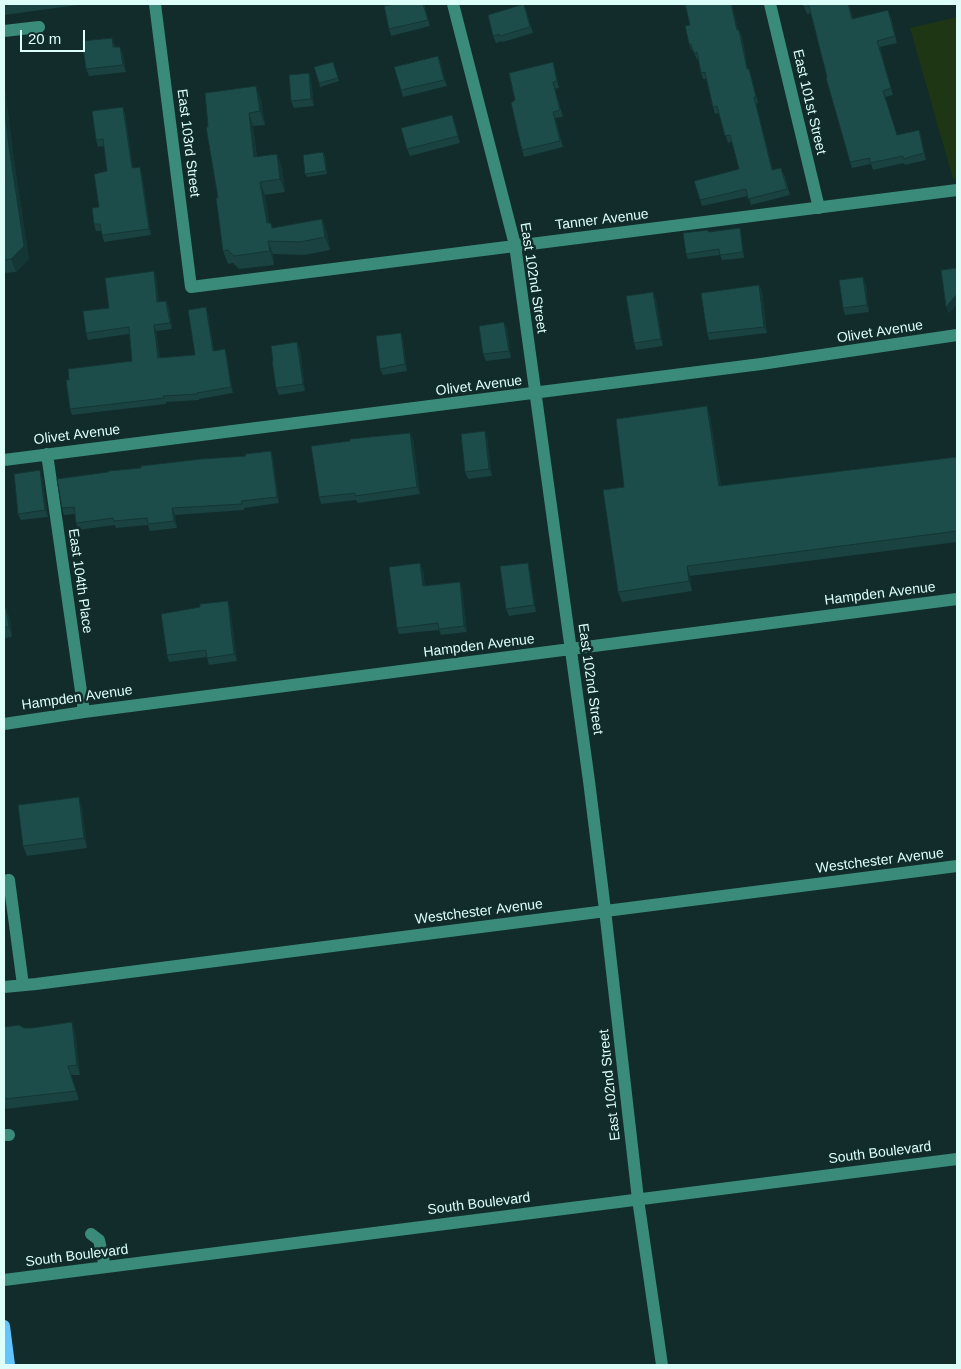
<!DOCTYPE html>
<html>
<head>
<meta charset="utf-8">
<style>
	body { margin:0 }
	#map { position:relative; width:961px; height:1369px; overflow:hidden; background:#112c2a; font-family:Helvetica,sans-serif }
	canvas { display:block }
	.frame { position:absolute; inset:0; border:5px solid #dcfffa; pointer-events:none }
	.scale { position:absolute; left:20px; top:30px; width:65px; height:22px; box-sizing:border-box; border:2px solid #dcfffa; border-top:0; padding-left:6px; font-size:15px; line-height:18px; white-space:nowrap; color:#dcfffa; -webkit-text-stroke:4px #112c2a; paint-order:stroke }
</style>
</head>
<body>
<div id="map">
<canvas width="961" height="1369"></canvas>
<div class="frame"></div>
<div class="scale">20 m</div>
</div>
<script>
const g = document.querySelector('canvas').getContext('2d');
g.lineJoin = 'round';
function paint(path, color) {
  g.fillStyle = color;
  g.fill(path, 'evenodd');
}
function poly(rows) {
  const path = new Path2D();
  for (const r of rows) {
    path.moveTo(r[0], r[1]);
    for (let i = 2; i < r.length; i += 2) path.lineTo(r[i], r[i + 1]);
  }
  return path;
}
function stroke(path, color, width, dash) {
  g.strokeStyle = color;
  g.lineWidth = width;
  g.lineCap = dash ? 'butt' : 'round';
  g.setLineDash(dash || []);
  g.stroke(path);
}
function label(font, color, halo, rows, align = 'center') {
  g.font = font + ' Helvetica,sans-serif';
  g.lineWidth = 5;
  g.setLineDash([]);
  g.textBaseline = 'middle';
  g.strokeStyle = halo;
  g.fillStyle = color;
  for (const [text, x, y, turn = 0] of rows) {
    g.save();
    g.translate(x, y);
    g.rotate((+turn || 0) * Math.PI / 180);
    g.textAlign = isNaN(turn) ? turn : align;
    if (halo) g.strokeText(text, 0, 0);
    g.fillText(text, 0, 0);
    g.restore();
  }
}
const green = poly([
	[957,17,957,178,953,179,910,28]
]);
const minor = poly([
	[155,4,191,287,957,190],
	[453,4,515,245,589,781,605,910,638,1199,662,1365],
	[770,4,819,208],
	[4,31,39,27],
	[47,454,84,712],
	[4,460,761,364,957,335],
	[4,724,84,712,957,599],
	[4,881,9,880,23,985],
	[4,987,36,984,957,866],
	[4,1135,9,1135],
	[91,1234,99,1240,105,1267],
	[4,1280,957,1159]
]);
const major = poly([
	[4,1326,9,1365]
]);
const wall = poly([
	[4,4,86,4,4,15],
	[424,4,430,26,391,36,389,29],
	[732,4,738,30,739,30,742,36,748,69,751,76,758,103,756,104,773,170,784,174,790,195,751,205,748,196,702,206,700,200,739,169,732,141,728,143,719,113,715,114,713,107,706,79,703,79,701,73,698,59,697,60,693,50,692,51,689,44,690,25],
	[803,4,849,4,853,19,891,16,897,43,880,47,893,95,885,97,897,135,919,130,921,136,926,160,905,165,904,163,873,170,871,164,852,168,850,162,811,13,807,14],
	[526,10,533,33,503,42,502,41,496,43,493,36],
	[112,38,115,47,120,47,123,54,126,72,89,76,86,69],
	[438,56,447,86,403,97,401,90],
	[333,62,339,81,320,87,314,67],
	[555,69,559,88,555,89,563,117,555,118,563,147,524,157,522,150],
	[309,73,311,80,314,106,294,108,291,101],
	[4,81,14,160,29,259,16,272,4,273],
	[261,99,265,125,253,126,257,157,282,167,285,192,265,195,269,223,273,228,322,219,327,232,330,250,304,255,273,254,274,265,239,269,233,263,228,264,223,251,218,198,208,127],
	[125,113,133,168,142,174,151,235,104,242,102,235,101,231,96,231,94,224,99,207,107,171,104,146,98,147,96,140],
	[452,115,460,143,410,156,407,149],
	[323,152,325,156,327,174,307,177,305,174],
	[708,230,709,232,741,233,744,258,722,260,720,255,688,259,686,254],
	[154,271,156,277,159,302,166,301,169,307,172,329,156,331,160,358,195,355,208,313,214,351,225,349,227,356,233,393,199,399,199,400,166,402,166,404,72,415,70,409,132,361,129,334,88,340,86,333,109,308],
	[866,284,869,312,845,315,843,308],
	[759,285,762,292,767,333,709,340,707,333],
	[656,299,663,346,636,350,634,343],
	[507,328,511,358,486,361,483,354],
	[401,333,403,340,407,371,383,375,380,369],
	[300,349,305,391,279,395,276,388,273,361],
	[710,416,721,486,957,457,957,542,690,576,692,591,622,602,618,592,624,487],
	[410,433,413,439,420,494,358,503,356,500,321,504,319,497,350,441],
	[487,438,492,476,468,479,465,472],
	[271,451,273,458,279,503,244,508,244,510,175,515,177,528,150,531,148,525,116,528,115,525,78,530,76,523,75,514,64,515,62,508,108,472,246,456],
	[42,477,48,517,21,520,18,514],
	[423,570,425,586,462,588,467,632,441,635,439,630,399,634,397,628],
	[530,570,536,612,509,616,506,609],
	[228,601,230,608,237,661,209,665,207,657,169,662,167,655,200,607],
	[4,609,10,618,12,637,4,638],
	[82,807,87,848,27,856,23,846],
	[72,1022,75,1032,80,1075,71,1075,79,1100,6,1109,4,1104,4,1027,32,1028]
]);
const shadedWall = poly([
	[731,4,732,4,740,36,737,30],
	[888,10,891,16,897,43,895,36],
	[739,30,742,36,749,76,747,69],
	[120,47,123,54,126,72,123,65],
	[438,56,441,63,447,86,444,80],
	[553,62,555,69,559,88,557,81],
	[309,73,311,80,314,106,311,99],
	[4,81,14,160,29,259,16,272,11,259,4,105],
	[256,86,261,99,265,125,260,111],
	[754,97,756,104,775,176,772,170],
	[123,107,125,113,134,175,132,168],
	[249,113,253,126,258,170,254,157],
	[452,115,455,122,460,143],
	[919,130,921,136,926,160,924,153],
	[277,154,282,167,285,192,280,179],
	[140,167,142,174,151,235,149,229],
	[260,182,265,195,272,237,267,223],
	[322,219,327,232,330,250,325,237],
	[268,241,273,254,274,265,270,251],
	[154,271,156,277,160,308,157,302],
	[863,277,866,284,869,312,867,305],
	[759,285,762,292,767,333,764,327],
	[653,292,656,299,663,346,661,339],
	[957,294,957,304,949,314,946,307],
	[166,301,169,307,172,329,170,323],
	[206,307,208,313,215,357,213,351],
	[504,322,507,328,511,358,509,351],
	[154,325,156,331,160,365,158,358],
	[401,333,403,340,407,371,405,364],
	[297,342,300,349,305,391,303,384],
	[225,349,227,356,233,393,231,387],
	[707,406,710,416,722,496,719,486],
	[485,431,487,438,492,476,489,469],
	[410,433,413,439,420,494,417,487],
	[271,451,273,458,279,503,277,497],
	[40,470,42,477,48,517,45,510],
	[172,508,175,515,177,528,174,521],
	[420,563,423,570,426,592,423,586],
	[528,563,530,570,536,612,534,605],
	[687,566,690,576,692,591,689,581],
	[460,582,462,588,467,632,464,626],
	[228,601,230,608,237,661,234,654],
	[6,608,10,618,12,637,9,627],
	[79,797,82,807,87,848,84,838],
	[72,1022,75,1032,80,1075,77,1065]
]);
const building = poly([
	[395,4,423,4,428,20,389,29,384,6,395,4],
	[524,4,530,27,500,36,499,34,493,36,488,15,524,4],
	[685,4,731,4,737,30,739,30,747,69,749,69,756,97,754,97,772,170,781,168,787,189,748,199,746,189,700,200,694,181,739,169,730,135,725,136,717,106,713,107,705,72,701,73,697,52,694,53,691,44,689,44,685,26,690,25,685,4],
	[803,4,848,4,852,19,888,10,895,36,877,41,891,88,883,91,897,135,919,130,924,153,903,159,903,156,870,163,870,158,850,162,826,78,827,77,809,6,804,7,803,4],
	[112,38,113,47,120,47,123,65,86,69,82,41,112,38],
	[438,56,444,80,401,90,394,67,438,56],
	[333,62,338,78,319,83,314,67,333,62],
	[553,62,557,81,553,82,560,110,553,112,560,141,522,150,511,103,515,100,509,73,553,62],
	[309,73,311,99,291,101,289,75,309,73],
	[256,86,260,111,249,113,254,157,277,154,280,179,260,182,267,223,271,223,272,228,322,219,325,237,300,242,268,241,270,251,234,256,228,250,223,251,216,198,218,198,206,127,208,127,205,93,256,86],
	[4,105,9,147,24,246,11,259,4,260,4,105],
	[123,107,132,168,140,167,149,229,102,235,100,224,94,224,92,208,99,207,94,174,107,171,103,139,96,140,92,111,123,107],
	[452,115,458,136,407,149,401,128,452,115],
	[323,152,326,171,305,174,303,155,323,152],
	[740,228,743,252,720,255,719,249,686,254,683,233,708,230,708,232,740,228],
	[957,268,957,294,946,307,941,270,957,268],
	[154,271,157,302,166,301,170,323,154,325,158,358,195,355,188,310,206,307,213,351,225,349,231,387,197,393,197,394,163,396,164,398,70,409,66,380,69,380,68,369,132,361,129,327,86,333,83,311,109,308,105,278,154,271],
	[863,277,867,305,843,308,839,280,863,277],
	[759,285,764,327,707,333,701,293,759,285],
	[653,292,661,339,634,343,626,296,653,292],
	[504,322,509,351,483,354,479,326,504,322],
	[401,333,405,364,380,369,376,336,401,333],
	[297,342,303,384,276,388,272,360,273,361,271,346,297,342],
	[707,406,719,486,957,457,957,531,687,566,689,581,618,592,603,490,624,487,616,419,707,406],
	[485,431,489,469,465,472,461,434,485,431],
	[410,433,417,487,355,496,355,493,319,497,311,446,350,441,350,439,410,433],
	[271,451,277,497,241,501,242,504,172,508,174,521,148,524,147,518,114,521,113,518,76,523,74,507,62,508,57,479,108,472,108,471,141,468,141,466,201,459,246,456,245,454,271,451],
	[40,470,45,510,18,514,14,474,40,470],
	[420,563,423,586,460,582,464,626,439,629,438,623,397,628,389,567,420,563],
	[528,563,534,605,506,609,500,566,528,563],
	[228,601,234,654,207,658,206,650,167,655,161,614,200,607,200,604,228,601],
	[6,608,9,627,4,627,4,609,6,608],
	[79,797,84,838,23,846,18,805,79,797],
	[72,1022,77,1065,68,1066,76,1091,4,1099,4,1027,19,1025,24,1028,32,1028,72,1022]
]);
const streetNames = [
	["East 101st Street",809,102,77],
	["East 103rd Street",188,143,83],
	["Tanner Avenue",602,220,-7],
	["East 102nd Street",533,278,81],
	["Olivet Avenue",880,332,-9],
	["Olivet Avenue",479,386,-7],
	["Olivet Avenue",77,435,-7],
	["East 104th Place",80,581,82],
	["Hampden Avenue",880,594,-7],
	["Hampden Avenue",479,646,-7],
	["East 102nd Street",590,679,82],
	["Hampden Avenue",77,698,-8],
	["Westchester Avenue",880,861,-7],
	["Westchester Avenue",479,912,-7],
	["East 102nd Street",610,1085,-96],
	["South Boulevard",880,1153,-7],
	["South Boulevard",479,1204,-7],
	["South Boulevard",77,1256,-7]
];
paint(green, '#1e3614');
stroke(minor, '#3b8b7a', 12);
stroke(major, '#63c5ff', 12);
paint(wall, '#194240');
paint(shadedWall, '#143634');
paint(building, '#1d4d4b');
stroke(building, '#143634', 1);
label('14px', '#dcfffa', '#112c2a', streetNames);
</script>
</body>
</html>
